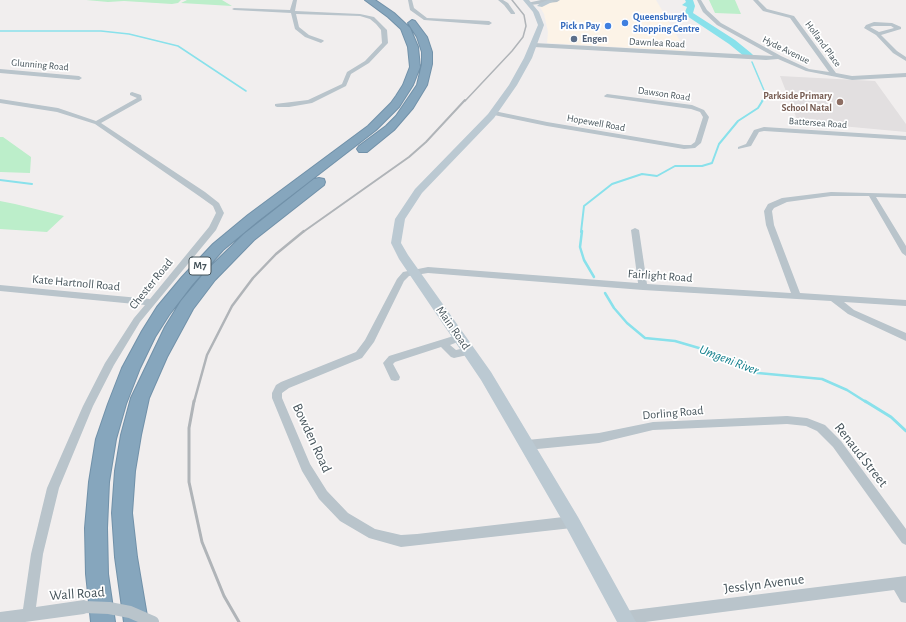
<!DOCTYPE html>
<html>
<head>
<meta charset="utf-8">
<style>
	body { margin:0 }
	canvas { display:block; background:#f1eeee }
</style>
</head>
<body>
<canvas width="906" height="622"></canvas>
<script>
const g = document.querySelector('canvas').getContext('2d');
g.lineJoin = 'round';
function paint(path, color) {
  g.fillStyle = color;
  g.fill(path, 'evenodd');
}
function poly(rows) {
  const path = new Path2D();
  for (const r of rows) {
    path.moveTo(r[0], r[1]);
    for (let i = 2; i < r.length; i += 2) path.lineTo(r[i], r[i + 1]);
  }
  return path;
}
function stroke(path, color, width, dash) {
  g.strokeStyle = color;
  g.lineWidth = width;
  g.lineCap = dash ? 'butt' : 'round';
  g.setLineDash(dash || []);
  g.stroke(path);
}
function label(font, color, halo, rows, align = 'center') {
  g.font = font + ' "Alegreya Sans",sans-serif';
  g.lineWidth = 3.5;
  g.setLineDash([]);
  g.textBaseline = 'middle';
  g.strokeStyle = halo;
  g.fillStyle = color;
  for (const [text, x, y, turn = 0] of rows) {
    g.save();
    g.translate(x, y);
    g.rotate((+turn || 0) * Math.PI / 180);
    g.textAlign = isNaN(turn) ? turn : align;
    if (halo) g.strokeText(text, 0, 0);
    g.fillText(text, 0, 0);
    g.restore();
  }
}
const commercial = poly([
	[559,0,656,0,686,51,547,43,548,32,544,14,537,2]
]);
const education = poly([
	[780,76,875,81,906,124,906,132,798,122]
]);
const green = poly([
	[86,0,181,0,178,3,172,4,124,1,108,2],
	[187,0,222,0,232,6,181,3],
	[709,0,735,0,741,14,715,13],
	[0,137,3,137,31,157,30,173,0,172],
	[0,201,15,204,64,216,47,232,0,229]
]);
const streamFar3 = poly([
	[0,31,101,31,129,34,178,46,246,91],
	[752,62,766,95,762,101]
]);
const streamFar2 = poly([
	[0,180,32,184],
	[581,232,584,206,612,184,642,174,657,176,675,166,702,166,712,163,719,144,738,121,758,108,763,100]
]);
const streamFar1 = poly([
	[582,231,580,247,584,260,594,277],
	[605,293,614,308,627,323,645,338,675,341,716,353,758,373,822,379,847,390,866,402]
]);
const stream = poly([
	[865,401,891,417,906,431]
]);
const river = poly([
	[685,0,693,0,695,6,693,13,735,40,751,53,753,55,751,57,745,57,729,44,687,16,685,12,687,7,682,5,686,2,685,0]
]);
const minor = poly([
	[293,0,297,0,295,11,360,14,374,17,387,30,388,43,369,63,351,74,346,86,312,103,289,107,277,107,275,106,275,104,308,100,342,84,347,72,365,61,382,43,381,30,376,24,370,19,360,16,296,14,299,27,309,35,323,40,324,41,321,43,305,37,295,29,291,13,234,10,232,9,234,8,290,10,293,0],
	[408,0,412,0,414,8,427,18,489,21,492,23,489,25,424,20,410,10,408,0],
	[498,0,503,0,508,3,515,13,515,14,511,14,504,5,498,0],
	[697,0,701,0,707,10,721,23,781,56,809,69,829,72,790,18,763,11,753,0,758,0,767,9,794,16,836,73,852,76,906,73,906,77,852,80,806,71,778,59,766,60,534,47,531,45,534,43,773,56,717,25,703,12,697,0],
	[874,22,892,23,901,27,901,29,881,35,897,51,906,57,906,61,893,53,876,35,864,28,866,25,874,22],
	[874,26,891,26,894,28,879,32,870,27,874,26],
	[0,69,79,76,82,78,79,80,0,73,0,69],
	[132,92,141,95,142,100,101,123,205,192,219,203,224,213,216,230,140,322,114,365,93,406,59,488,43,554,36,607,84,600,89,602,91,607,89,612,84,614,25,622,0,622,0,612,23,609,31,554,47,488,83,406,105,363,134,318,145,305,0,291,0,285,150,299,209,227,216,213,213,206,199,196,95,124,57,112,0,103,0,99,58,108,96,121,137,98,130,95,130,93,132,92],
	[607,94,692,105,704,110,709,117,701,143,695,148,684,149,547,126,494,115,491,113,494,111,547,122,684,145,691,145,695,142,703,117,700,112,691,109,605,97,604,96,607,94],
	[764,127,906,136,906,140,764,131,759,132,751,146,738,149,738,147,746,144,754,130,764,127],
	[831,192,906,194,906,198,876,197,906,246,906,256,902,253,869,196,831,196,787,202,774,208,772,211,774,225,800,293,906,300,906,306,844,302,854,310,906,333,906,341,848,314,831,301,643,290,428,273,409,276,404,281,374,342,362,358,289,388,282,393,282,398,310,464,327,491,348,513,375,529,401,535,417,534,572,516,576,518,578,522,576,526,572,528,401,547,369,538,340,521,319,499,302,471,272,398,272,393,276,385,281,382,356,352,365,340,397,279,403,272,428,267,638,283,631,230,635,228,639,230,647,284,791,293,766,225,764,211,768,204,782,198,831,192],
	[460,334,463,336,465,338,463,340,450,345,456,350,469,347,472,348,474,351,472,354,454,358,451,357,441,347,395,362,393,364,400,377,399,380,395,381,391,380,383,363,389,356,460,334],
	[787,416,807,418,825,425,841,441,906,529,906,545,902,543,833,447,817,431,806,426,787,424,653,430,599,443,527,450,523,448,522,445,523,442,527,440,599,433,653,422,787,416],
	[906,576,906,603,901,602,894,590,645,622,620,622,618,618,620,613,625,611,906,576]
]);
const tertiary = poly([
	[541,0,560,0,557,2,530,5,527,3,541,0]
]);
const secondary = poly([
	[523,0,529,0,539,12,544,25,532,58,517,85,494,118,422,193,405,219,401,243,408,255,491,372,578,517,636,622,617,622,566,527,481,380,399,259,391,243,395,219,415,189,488,114,509,85,524,58,538,25,533,12,523,0],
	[548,0,554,1,542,7,537,6,540,3,548,0]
]);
const motorway = poly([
	[365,0,375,0,394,13,410,28,418,47,420,67,413,85,399,107,376,130,258,221,223,250,192,285,169,315,155,337,140,368,126,404,116,439,109,482,107,528,108,574,115,622,91,622,86,574,85,528,89,482,96,439,108,404,122,368,142,331,157,307,182,277,213,244,248,215,368,126,391,103,396,96,403,85,410,67,408,47,401,29,388,17,365,0],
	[412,20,415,21,427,37,432,52,432,64,427,85,413,108,394,130,367,152,359,152,357,149,359,146,386,126,396,116,417,85,422,64,422,52,417,37,408,23,412,20],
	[319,178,324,179,325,182,324,185,254,240,215,280,193,309,167,357,149,398,141,435,135,471,132,513,137,557,148,622,124,622,115,557,112,513,115,471,121,435,131,398,165,327,181,301,205,272,244,234,314,179,319,178]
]);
const railFar3 = poly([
	[465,101,512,51,523,37,526,26,524,15,512,0]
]);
const railFar2 = poly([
	[303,232,409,157,426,142,465,100]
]);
const railFar1 = poly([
	[194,402,207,355,232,306,253,278,276,254,304,231]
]);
const rail = poly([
	[194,401,189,428,189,482,202,542,224,596,239,622]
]);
const minorBridge = poly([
	[84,607,109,608,130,612,153,622]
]);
const markers = [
	[625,23,4,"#3f7fe0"],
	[608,26,4,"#3f7fe0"],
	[574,39,4,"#5c6f8a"],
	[840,102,4,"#8d6e63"]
];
const farShopnames = [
	["Queensburgh",633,17],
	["Shopping Centre",633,29],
	["Pick n Pay",600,26,"right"]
];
const farServicenames = [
	["Engen",582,39]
];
const farStreetnames = [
	["Dawnlea Road",657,43,3],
	["Holland Place",823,44,54],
	["Hyde Avenue",786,50,26],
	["Glunning Road",40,65,5],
	["Dawson Road",664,94,8],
	["Hopewell Road",596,123,10],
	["Battersea Road",818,123,4]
];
const farEducationnames = [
	["Parkside Primary",832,96],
	["School Natal",832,108]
];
const shields = [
	[200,266,22]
];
const shieldNames = [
	["M7",200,266]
];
const streetNames = [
	["Fairlight Road",660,276,4],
	["Kate Hartnoll Road",76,283,5],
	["Chester Road",151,284,-51],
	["Main Road",453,328,55],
	["Dorling Road",673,413,-5]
];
const waterNames = [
	["Umgeni River",729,360,21]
];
const nearStreetnames = [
	["Bowden Road",312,438,65],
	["Renaud Street",861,455,52],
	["Jesslyn Avenue",764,584,-7],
	["Wall Road",77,594,-4]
];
paint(commercial, '#fcf3e7');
paint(education, '#e2dfe0');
paint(green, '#bceeca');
stroke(streamFar3, '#89e1eb', 1.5);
stroke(streamFar2, '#89e1eb', 2);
stroke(streamFar1, '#89e1eb', 2.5);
stroke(stream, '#89e1eb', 3);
paint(river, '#89e1eb');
stroke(motorway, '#7191a9', 2);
paint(minor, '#b9c4cb');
paint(tertiary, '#b9c4cb');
paint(secondary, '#bbc9d2');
paint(motorway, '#86a6bd');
stroke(railFar3, '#b0b4b8', 1.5);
stroke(railFar2, '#b0b4b8', 2);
stroke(railFar1, '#b0b4b8', 2.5);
stroke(rail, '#b0b4b8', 3);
stroke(minorBridge, '#b9c4cb', 12);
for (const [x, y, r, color] of markers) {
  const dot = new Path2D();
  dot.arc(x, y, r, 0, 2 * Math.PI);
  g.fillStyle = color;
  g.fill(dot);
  stroke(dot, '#fff', 1.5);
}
label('bold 10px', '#366cbe', '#fff', farShopnames, 'left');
label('bold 10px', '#4e5e75', '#fff', farServicenames, 'left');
label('10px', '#46545b', '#fff', farStreetnames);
label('bold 10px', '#785e54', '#fff', farEducationnames, 'right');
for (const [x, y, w] of shields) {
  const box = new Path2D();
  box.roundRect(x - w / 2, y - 9, w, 18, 3);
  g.fillStyle = '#fff';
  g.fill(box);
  stroke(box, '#46545b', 1);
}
label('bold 11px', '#46545b', null, shieldNames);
label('12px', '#46545b', '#fff', streetNames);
label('italic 13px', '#0e7d8a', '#fff', waterNames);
label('14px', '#46545b', '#fff', nearStreetnames);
</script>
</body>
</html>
